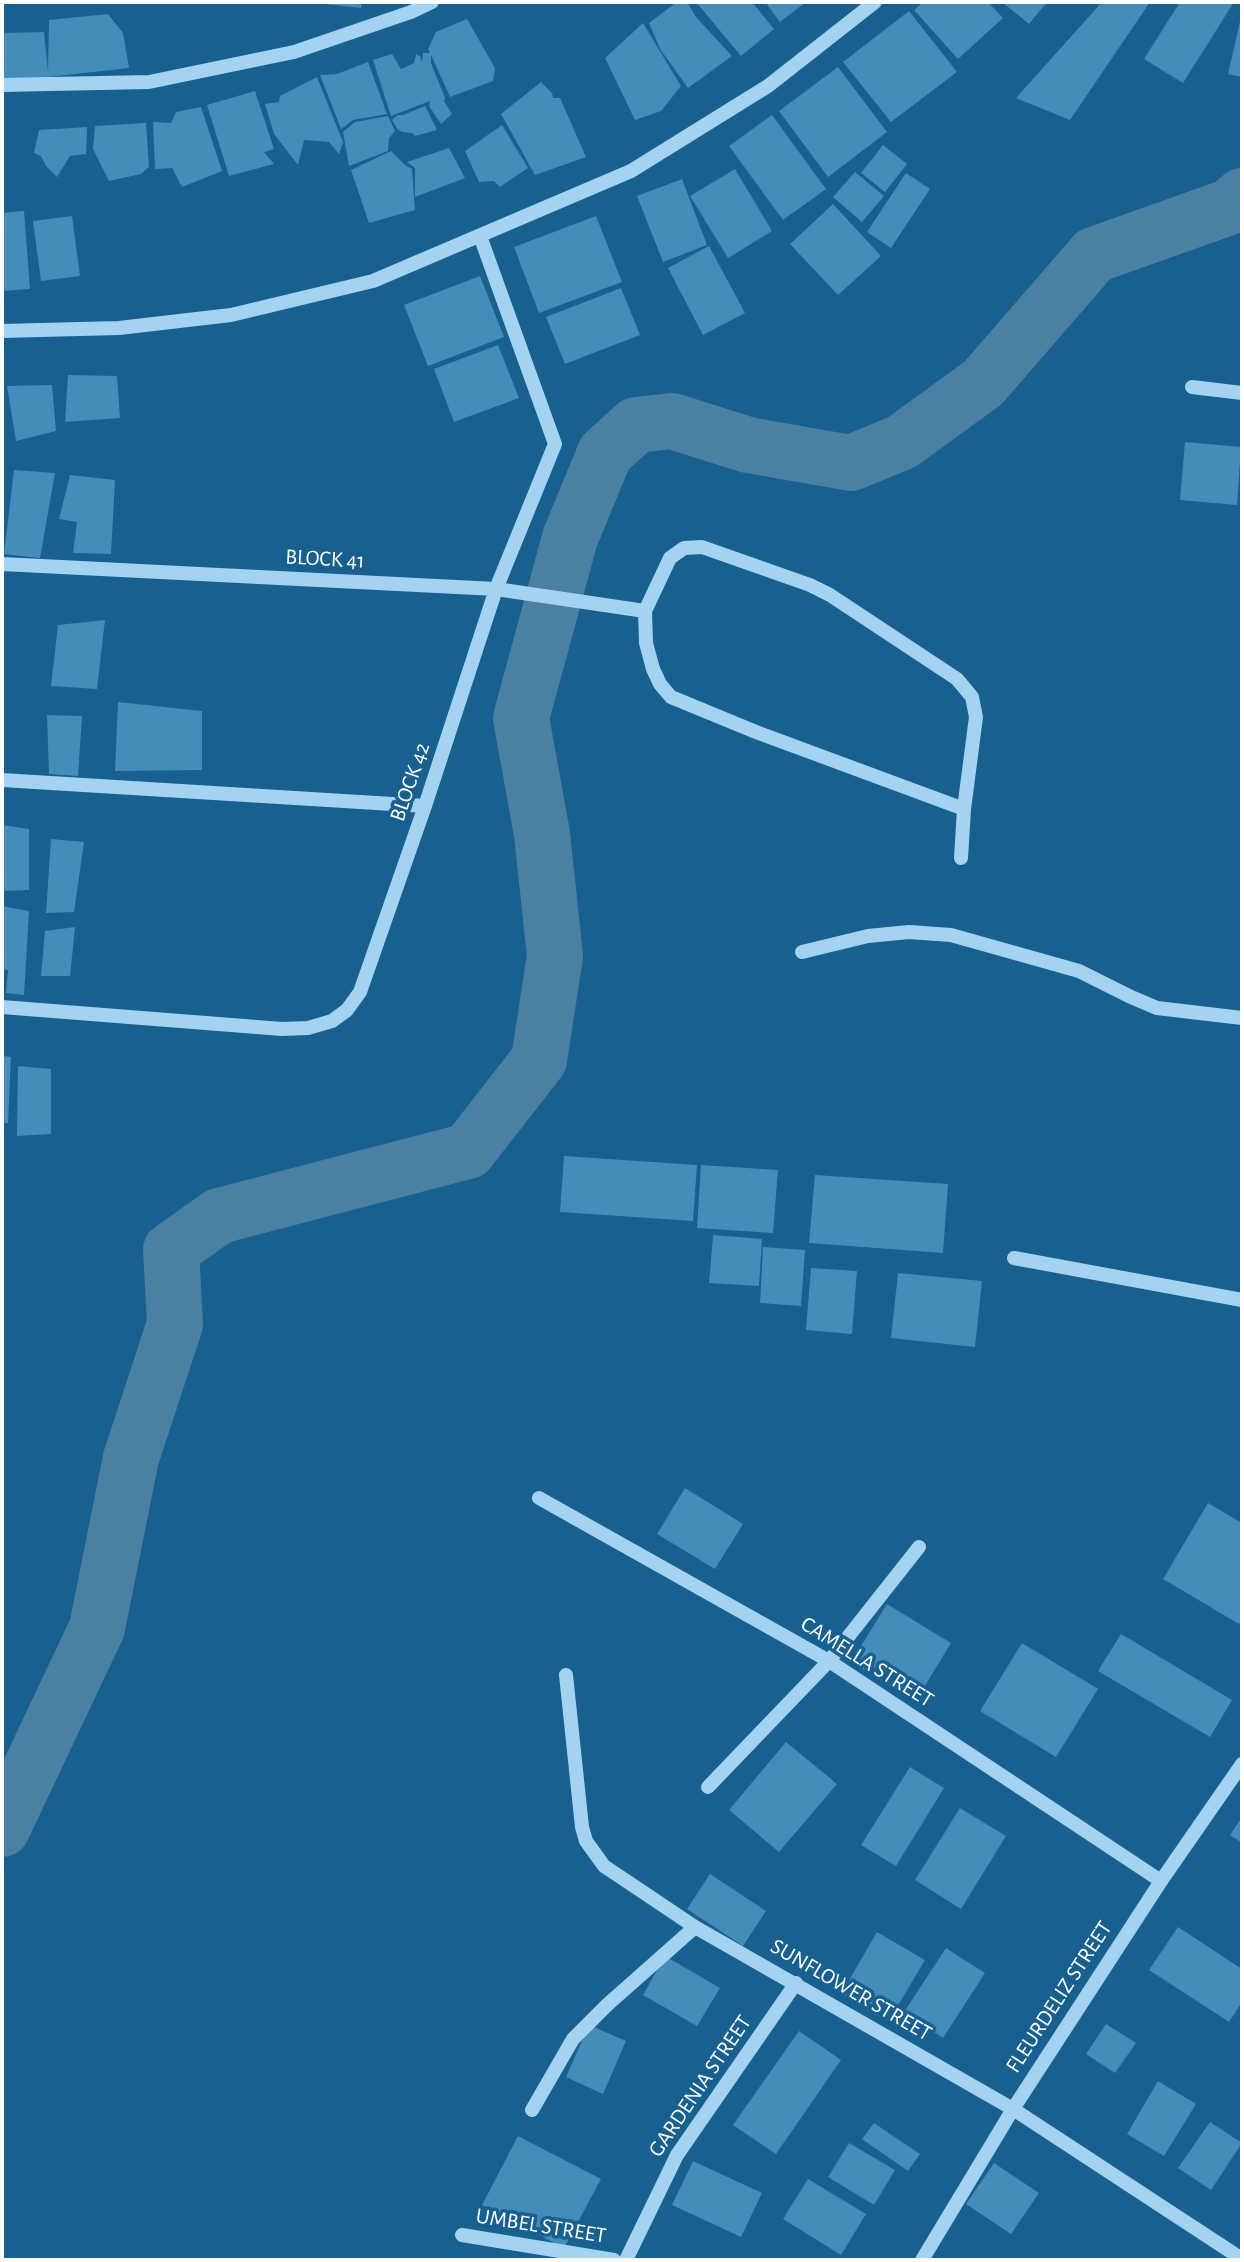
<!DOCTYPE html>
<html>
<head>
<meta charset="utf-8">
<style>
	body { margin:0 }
	#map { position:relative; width:1244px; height:2262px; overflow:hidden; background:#17608f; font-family:"Alegreya Sans",sans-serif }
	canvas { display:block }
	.frame { position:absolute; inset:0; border:4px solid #fff; pointer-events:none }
</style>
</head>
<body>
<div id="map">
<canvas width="1244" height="2262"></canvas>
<div class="frame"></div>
</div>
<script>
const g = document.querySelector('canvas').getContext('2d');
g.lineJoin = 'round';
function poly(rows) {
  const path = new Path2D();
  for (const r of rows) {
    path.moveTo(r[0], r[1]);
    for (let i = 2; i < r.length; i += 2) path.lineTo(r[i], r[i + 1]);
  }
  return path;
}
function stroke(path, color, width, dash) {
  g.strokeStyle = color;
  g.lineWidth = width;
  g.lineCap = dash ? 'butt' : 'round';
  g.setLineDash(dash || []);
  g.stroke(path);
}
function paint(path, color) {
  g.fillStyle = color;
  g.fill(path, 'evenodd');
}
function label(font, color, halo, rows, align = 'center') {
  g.font = font + ' "Alegreya Sans",sans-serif';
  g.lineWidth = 7;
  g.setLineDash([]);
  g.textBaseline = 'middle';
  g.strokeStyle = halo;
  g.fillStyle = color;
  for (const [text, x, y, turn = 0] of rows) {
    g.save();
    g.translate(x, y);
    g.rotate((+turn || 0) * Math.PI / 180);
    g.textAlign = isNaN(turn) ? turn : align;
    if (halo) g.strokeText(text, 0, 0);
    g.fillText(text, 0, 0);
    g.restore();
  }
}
const river = poly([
	[2,1829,97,1628,131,1458,175,1324,171,1250,219,1216,468,1151,539,1060,555,956,542,834,521,718,570,538,605,453,636,425,672,421,748,445,851,463,902,442,983,383,1094,255,1229,207,1242,196]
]);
const building = poly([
	[326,2,362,2,361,8,326,4],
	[677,2,687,2,696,17,732,56,688,88,660,49,649,23],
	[696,2,752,2,774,29,741,56],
	[765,2,806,2,780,22],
	[923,2,988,2,1003,18,958,59,914,10],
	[1002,2,1047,2,1029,24],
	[1102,2,1150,2,1070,120,1016,98],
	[1180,2,1234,2,1183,83,1144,59],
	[909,11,957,72,891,122,843,62],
	[108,14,123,33,129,68,48,77,49,83,2,84,2,33,44,32,48,72,49,20],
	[1241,17,1242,17,1242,77,1228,74],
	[467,19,495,68,493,81,450,97,431,55,431,63,445,98,444,101,452,114,441,124,429,106,430,101,391,116,373,60,392,54,401,69,414,63,416,54,420,56,422,63,423,53,430,53,428,49,436,32],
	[643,23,681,86,661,111,635,120,605,58],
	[368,62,387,114,353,120,341,129,320,75,337,74],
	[838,67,887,132,828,177,779,111],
	[317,77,343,142,339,154,329,142,304,140,298,165,274,134,265,104,279,102,280,96],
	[541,82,552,93,553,98,560,98,586,157,535,175,501,114],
	[255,91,274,149,264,152,274,164,229,176,207,105],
	[425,106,437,130,415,136,412,133,403,132,398,130,392,120,398,115,403,115],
	[201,107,222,171,182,187,172,168,155,169,153,122,171,123,176,112],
	[772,115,826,189,783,220,729,146],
	[388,116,395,131,389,138,388,151,349,166,343,132,355,122],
	[146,123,149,167,141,174,109,181,93,149,95,126],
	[502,125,528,168,500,187,494,181,479,182,465,151],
	[87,127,86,154,70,156,57,177,46,166,41,156,34,153,39,130],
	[883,145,907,164,885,192,861,173],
	[449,148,465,178,415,197,415,168,407,162],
	[391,151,405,165,412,169,415,210,369,223,351,170],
	[735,169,772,231,728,258,690,196],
	[855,172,884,196,862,222,833,197],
	[906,173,930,189,891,248,867,232],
	[682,179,707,245,663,262,637,196],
	[833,204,881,256,838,295,790,244],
	[24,211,30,289,2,291,2,213],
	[72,216,80,276,41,281,33,221],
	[596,216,622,282,539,313,514,247],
	[709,246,745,313,703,335,668,268],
	[480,276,504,337,428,366,404,305],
	[621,288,640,335,565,364,546,317],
	[498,345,519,398,454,422,434,369],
	[68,375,117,376,120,418,65,422],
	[52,385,56,431,16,441,7,386],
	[1185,442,1241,447,1237,505,1180,500],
	[14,470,55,473,40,558,4,554],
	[70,475,115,480,111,554,73,553,77,522,59,519],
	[105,620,97,689,51,686,58,625],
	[118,702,202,711,202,770,115,771],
	[47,715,82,716,78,776,49,774],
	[2,825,29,829,29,890,2,891],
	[51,839,84,842,74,912,46,913],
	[2,906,29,911,24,995,6,993,8,970,2,970],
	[75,927,70,976,41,976,45,931],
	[2,1056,11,1057,8,1123,2,1123],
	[18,1066,51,1069,51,1134,17,1136],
	[564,1156,697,1165,693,1221,560,1212],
	[701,1165,778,1170,773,1233,697,1228],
	[815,1175,948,1184,943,1253,809,1243],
	[713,1235,762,1239,759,1286,709,1283],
	[763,1247,805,1250,801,1306,760,1303],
	[811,1268,857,1271,852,1334,806,1330],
	[898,1273,982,1281,975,1347,891,1338],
	[685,1488,743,1524,715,1569,657,1534],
	[1208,1503,1242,1523,1242,1620,1239,1624,1163,1579],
	[887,1604,951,1643,915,1702,851,1662],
	[1121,1634,1232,1700,1210,1737,1098,1671],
	[1022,1643,1098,1689,1056,1757,980,1711],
	[786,1742,837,1784,779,1852,729,1810],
	[910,1767,944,1788,896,1866,861,1845],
	[960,1808,1006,1836,961,1909,915,1880],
	[1242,1817,1242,1843,1230,1835],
	[710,1874,766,1911,743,1946,687,1909],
	[1178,1927,1242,1969,1242,2002,1229,2022,1149,1970],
	[877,1932,925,1960,888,2022,841,1994],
	[946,1948,985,1973,943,2038,904,2012],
	[665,1956,720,1988,697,2026,643,1995],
	[1106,2024,1136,2043,1115,2073,1086,2054],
	[589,2025,626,2041,603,2094,566,2077],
	[799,2031,841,2060,776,2154,733,2125],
	[1158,2081,1196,2104,1164,2156,1127,2134],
	[1210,2122,1242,2143,1211,2190,1178,2168],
	[874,2123,920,2154,908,2171,862,2139],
	[518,2136,601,2179,564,2248,482,2205],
	[849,2143,895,2170,874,2205,828,2177],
	[693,2161,762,2193,741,2237,672,2205],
	[994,2163,1039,2193,1011,2234,966,2204],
	[808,2179,866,2214,841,2255,783,2219]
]);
const minor = poly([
	[2,85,149,82,294,52,411,12,432,2],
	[2,331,119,328,231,315,373,281,631,171,768,86,875,2],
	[1192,387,1242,393],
	[2,564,496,589,645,611],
	[2,780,425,806],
	[961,858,964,809,976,717,972,697,957,679,830,595,810,585,702,547,684,548,670,558,645,611,646,643,653,669,660,684,671,697,756,732,964,809],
	[802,952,868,936,909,932,951,935,1079,971,1131,997,1157,1008,1242,1018],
	[2,1007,282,1029,308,1028,332,1021,347,1010,360,992,425,806,496,589,555,444,480,236],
	[1014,1258,1242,1300],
	[539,1498,829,1661,1161,1881],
	[566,1675,582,1827,586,1841,604,1866,695,1927,1013,2109,1242,2259],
	[708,1787,829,1661,919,1547],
	[532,2110,573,2039,607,2005,695,1927],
	[462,2235,614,2260],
	[626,2260,677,2155,796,1983],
	[922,2260,1013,2109,1161,1881,1242,1764]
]);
const streetNames = [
	["BLOCK 41",325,559,3],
	["BLOCK 42",410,782,-71],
	["CAMELLA STREET",867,1662,32],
	["SUNFLOWER STREET",851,1990,30],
	["FLEURDELIZ STREET",1059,1997,-57],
	["GARDENIA STREET",700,2086,-56],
	["UMBEL STREET",541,2226,9]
];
stroke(river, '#4c80a2', 56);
paint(building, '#448cb9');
stroke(minor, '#a3d3f0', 14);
label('22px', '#fff', '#17608f', streetNames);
</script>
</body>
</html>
